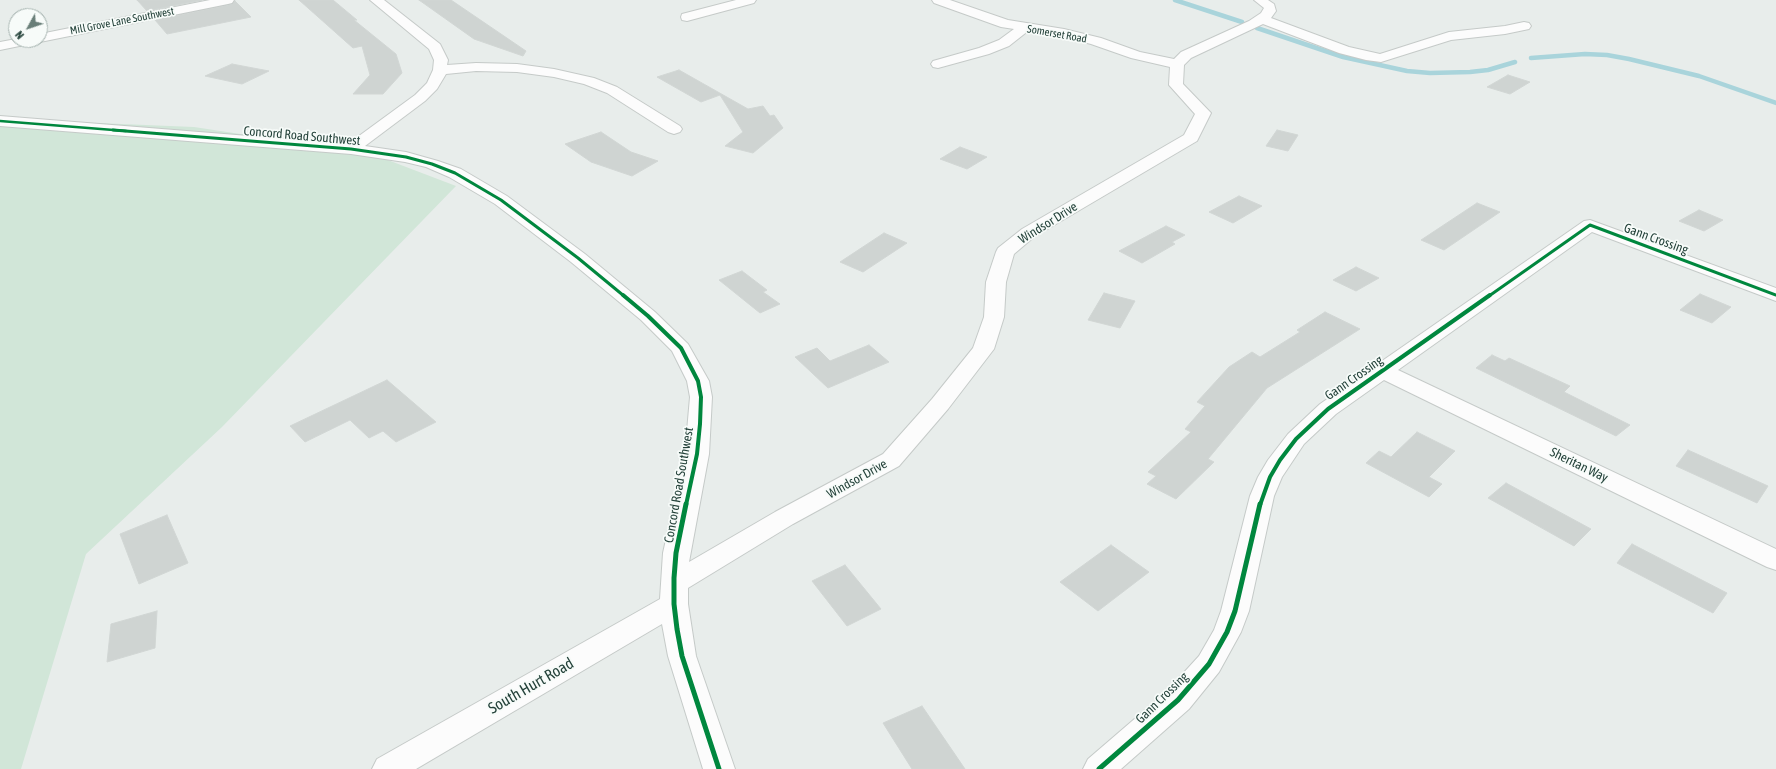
<!DOCTYPE html>
<html>
<head>
<meta charset="utf-8">
<style>
	body { margin:0 }
	#map { position:relative; width:1776px; height:769px; overflow:hidden; background:#e8edeb; font-family:"Asap Condensed",sans-serif }
	canvas { display:block }
	.north { position:absolute; left:8px; top:8px; width:40px; height:40px; box-sizing:border-box; background:#f7fbf9; border:1px solid #a3b1ad; border-radius:50%; rotate:230deg; font-size:11px; font-weight:700; line-height:16px; text-align:center; color:#24423a }
	.north::after { content:''; display:block; margin:auto; width:14px; height:18px; background:#697e78; clip-path:polygon(50% 0,100% 100%,50% 72%,0 100%) }
</style>
</head>
<body>
<div id="map">
<canvas width="1776" height="769"></canvas>
<div class="north">N</div>
</div>
<script>
const g = document.querySelector('canvas').getContext('2d');
g.lineJoin = 'round';
function paint(path, color) {
  g.fillStyle = color;
  g.fill(path, 'evenodd');
}
function poly(rows) {
  const path = new Path2D();
  for (const r of rows) {
    path.moveTo(r[0], r[1]);
    for (let i = 2; i < r.length; i += 2) path.lineTo(r[i], r[i + 1]);
  }
  return path;
}
function stroke(path, color, width, dash) {
  g.strokeStyle = color;
  g.lineWidth = width;
  g.lineCap = dash ? 'butt' : 'round';
  g.setLineDash(dash || []);
  g.stroke(path);
}
function label(font, color, halo, rows, align = 'center') {
  g.font = font + ' "Asap Condensed",sans-serif';
  g.lineWidth = 3.5;
  g.setLineDash([]);
  g.textBaseline = 'middle';
  g.strokeStyle = halo;
  g.fillStyle = color;
  for (const [text, x, y, turn = 0] of rows) {
    g.save();
    g.translate(x, y);
    g.rotate((+turn || 0) * Math.PI / 180);
    g.textAlign = isNaN(turn) ? turn : align;
    if (halo) g.strokeText(text, 0, 0);
    g.fillText(text, 0, 0);
    g.restore();
  }
}
const green = poly([
	[0,119,194,127,372,154,456,186,222,427,86,554,21,769,0,769]
]);
const stream = poly([
	[1175,0,1242,22],
	[1257,28,1343,57,1407,71,1430,73,1470,72,1488,70,1515,62],
	[1531,58,1585,54,1607,55,1629,59,1699,76,1776,103]
]);
const building = poly([
	[137,0,202,0,147,11,137,0],
	[299,0,333,0,357,20,354,20,396,54,402,73,383,94,353,94,370,75,362,46,353,48,299,0],
	[419,0,451,0,526,51,523,56,474,39,419,0],
	[235,1,251,17,167,34,155,20,228,5,232,4,235,1],
	[232,64,269,71,242,84,205,76,232,64],
	[679,70,748,109,763,106,770,116,774,115,783,128,753,153,725,146,743,132,720,95,701,102,657,77,679,70],
	[1508,75,1530,82,1510,94,1487,87,1508,75],
	[1277,130,1298,135,1288,151,1266,146,1277,130],
	[601,132,631,152,658,161,632,176,591,162,565,144,601,132],
	[960,147,987,157,967,169,940,159,960,147],
	[1239,196,1262,206,1233,223,1209,212,1239,196],
	[1477,203,1500,212,1444,250,1421,240,1477,203],
	[1699,210,1723,220,1704,231,1679,221,1699,210],
	[1166,226,1185,235,1172,242,1175,244,1142,263,1119,251,1166,226],
	[884,233,907,243,863,272,840,262,884,233],
	[1356,267,1379,278,1356,291,1333,280,1356,267],
	[742,271,767,290,763,292,780,304,760,313,719,280,742,271],
	[1104,293,1135,301,1120,328,1088,320,1104,293],
	[1700,294,1731,307,1712,323,1680,310,1700,294],
	[1325,312,1360,329,1267,388,1208,459,1214,462,1176,499,1147,484,1156,476,1148,472,1191,432,1185,429,1205,406,1197,402,1229,367,1252,352,1260,357,1300,332,1297,330,1325,312],
	[869,345,889,362,828,388,795,357,817,348,830,361,869,345],
	[1492,355,1505,361,1509,358,1570,386,1564,392,1630,425,1616,436,1476,368,1492,355],
	[387,380,436,422,396,442,383,431,369,438,350,420,305,442,290,426,387,380],
	[1417,432,1455,451,1429,477,1442,484,1429,497,1366,463,1379,451,1391,457,1417,432],
	[1688,450,1768,486,1757,503,1676,466,1688,450],
	[1506,483,1591,529,1574,546,1488,498,1506,483],
	[167,515,188,563,139,584,120,534,167,515],
	[1632,544,1727,593,1713,613,1617,563,1632,544],
	[1111,545,1149,572,1098,611,1060,582,1111,545],
	[845,565,881,609,847,626,812,581,845,565],
	[157,611,155,648,107,662,111,624,157,611],
	[922,706,965,769,912,769,883,723,922,706]
]);
const minor = poly([
	[210,0,234,0,232,3,228,4,40,42,35,41,34,43,0,50,0,42,16,39,16,40,40,40,40,34,210,0],
	[370,0,384,0,440,44,448,60,447,65,476,63,517,64,554,69,594,78,617,87,680,126,682,129,680,132,674,134,668,132,607,93,584,84,554,77,517,72,476,71,446,74,437,89,425,101,365,146,406,152,438,161,461,169,507,196,585,254,655,312,688,344,709,381,712,397,709,454,689,562,775,512,883,454,932,399,973,348,984,317,986,282,996,252,998,248,1022,229,1184,135,1195,114,1169,85,1170,67,1131,58,1091,44,1064,37,1028,31,1009,46,989,54,938,68,933,67,931,64,933,61,979,48,999,40,1014,29,1001,27,934,3,932,0,950,0,1008,20,1064,29,1101,38,1140,52,1174,59,1181,52,1249,21,1261,13,1264,8,1254,0,1268,0,1274,4,1276,11,1271,18,1349,47,1380,54,1449,32,1505,26,1524,22,1529,23,1531,26,1529,29,1505,34,1451,40,1381,62,1366,60,1339,53,1263,24,1191,58,1184,65,1183,84,1211,113,1197,141,1034,237,1014,254,1006,282,1004,317,994,349,948,409,899,466,793,524,688,588,688,604,696,656,735,769,703,769,668,656,662,624,416,769,372,769,377,759,660,599,663,553,685,454,690,397,687,381,672,351,641,320,571,262,495,204,449,177,426,167,405,162,351,154,0,126,0,116,348,144,415,95,427,83,433,70,434,60,429,49,370,0],
	[736,0,756,0,754,3,687,21,682,20,681,17,682,14,736,0],
	[1590,220,1776,288,1776,301,1592,232,1398,370,1776,549,1776,570,1767,567,1384,380,1336,414,1304,444,1282,477,1274,496,1249,611,1241,632,1219,672,1189,709,1121,769,1083,769,1088,759,1167,691,1199,656,1214,630,1221,611,1250,496,1258,477,1268,460,1288,434,1320,404,1584,221,1590,220]
]);
const cyclewayFar3 = poly([
	[0,121,126,131]
]);
const cyclewayFar2 = poly([
	[113,130,351,149,406,157,432,164,455,173,501,200,578,258,624,296],
	[1489,296,1590,225,1776,295]
]);
const cyclewayFar1 = poly([
	[623,295,648,316,681,348,698,381,701,397,700,424,697,454,686,505],
	[1260,505,1270,477,1280,460,1296,439,1328,409,1490,295]
]);
const cycleway = poly([
	[686,504,676,553,674,578,674,604,677,629,682,656,719,769],
	[1099,769,1178,700,1209,664,1227,632,1235,611,1260,504]
]);
const farStreetnames = [
	["Mill Grove Lane Southwest",122,21,-11],
	["Somerset Road",1057,34,10]
];
const streetNames = [
	["Concord Road Southwest",302,136,5],
	["Windsor Drive",1048,223,-32],
	["Gann Crossing",1656,239,20],
	["Gann Crossing",1354,378,-35],
	["Sheritan Way",1579,465,26],
	["Windsor Drive",857,479,-29],
	["Concord Road Southwest",679,485,-80],
	["Gann Crossing",1162,698,-44]
];
const nearStreetnames = [
	["South Hurt Road",531,686,-30]
];
paint(green, '#d1e6d8');
stroke(stream, '#a9d4db', 4.5);
paint(building, '#cfd4d2');
stroke(building, '#d1d6d4', 1);
stroke(minor, '#c5cac8', 2);
paint(minor, '#fcfcfc');
stroke(cyclewayFar3, '#00873e', 2.5);
stroke(cyclewayFar2, '#00873e', 3);
stroke(cyclewayFar1, '#00873e', 4);
stroke(cycleway, '#00873e', 5);
label('11px', '#24423a', '#f7fbf9', farStreetnames);
label('13px', '#24423a', '#f7fbf9', streetNames);
label('16px', '#24423a', '#f7fbf9', nearStreetnames);
</script>
</body>
</html>
